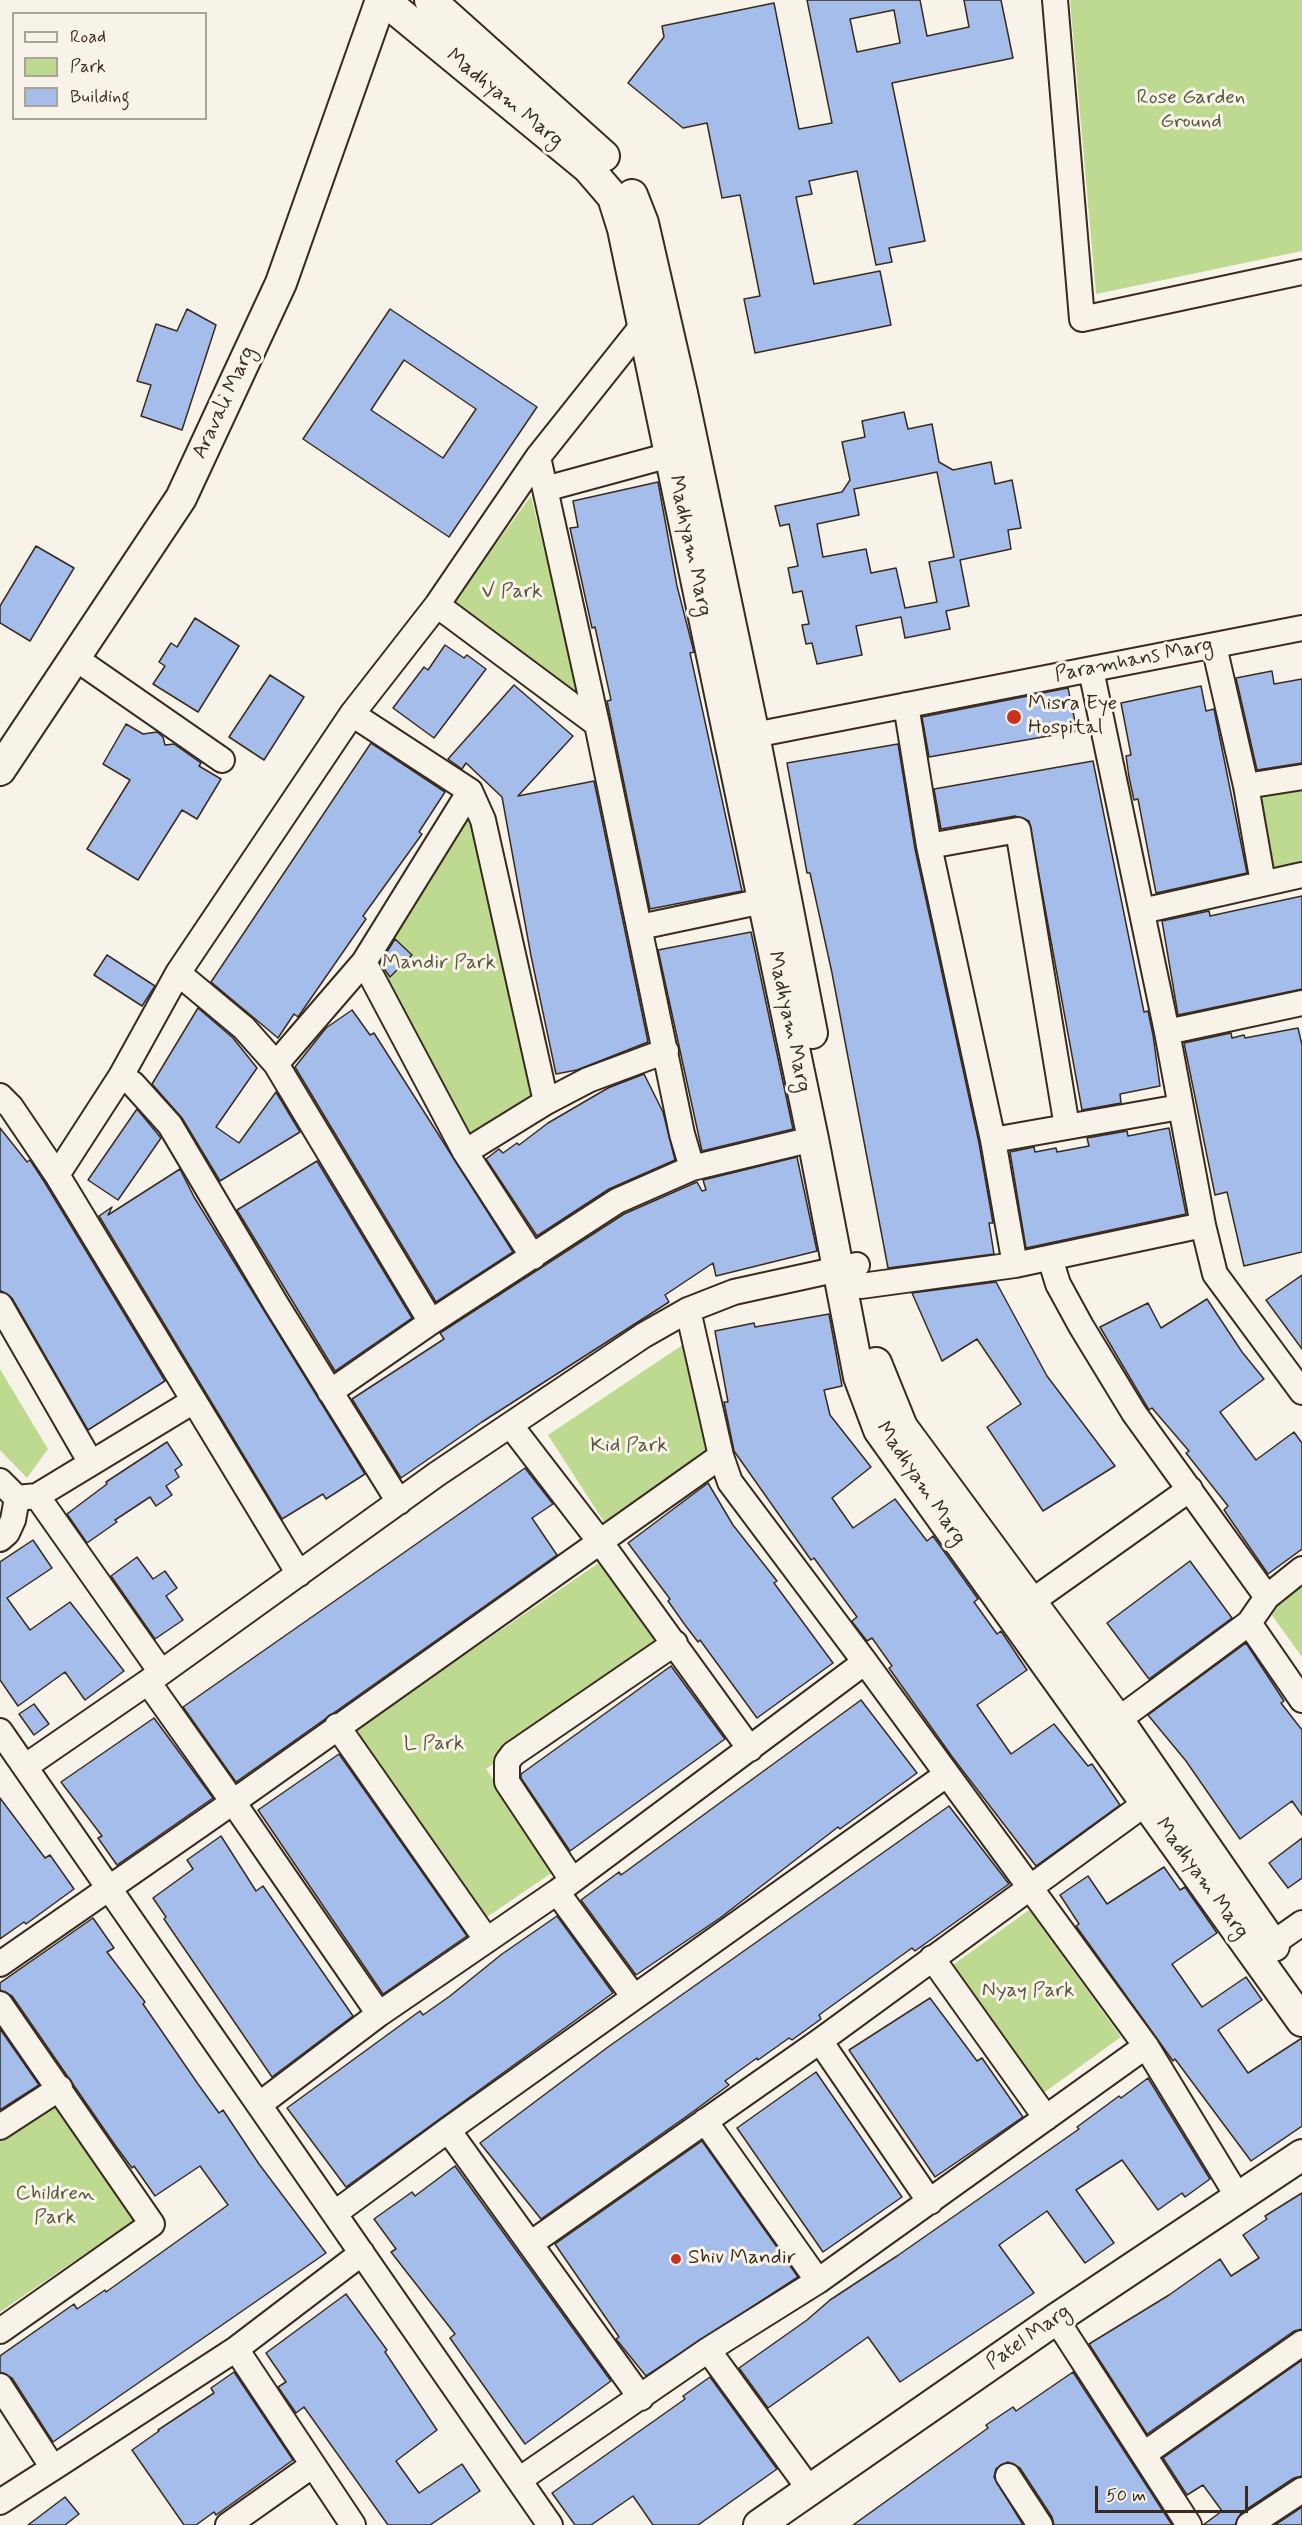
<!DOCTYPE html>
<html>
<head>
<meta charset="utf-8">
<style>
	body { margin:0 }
	#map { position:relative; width:1302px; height:2525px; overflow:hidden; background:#f7f3e8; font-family:Mynerve,sans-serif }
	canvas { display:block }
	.legend { position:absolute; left:12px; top:12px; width:195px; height:108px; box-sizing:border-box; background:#f7f3e8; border:2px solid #aca397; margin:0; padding:8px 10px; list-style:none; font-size:18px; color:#3b2a1e }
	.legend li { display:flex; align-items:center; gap:12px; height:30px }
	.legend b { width:30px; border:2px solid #aca397 }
	.scale { position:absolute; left:1095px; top:2486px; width:153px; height:27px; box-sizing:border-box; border:3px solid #3b2a1e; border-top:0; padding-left:8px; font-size:18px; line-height:21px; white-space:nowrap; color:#3b2a1e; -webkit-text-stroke:4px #f7f3e8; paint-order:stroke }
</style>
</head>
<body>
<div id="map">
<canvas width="1302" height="2525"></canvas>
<ul class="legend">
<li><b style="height:8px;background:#f7f3e8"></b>Road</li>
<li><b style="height:16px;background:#beda91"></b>Park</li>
<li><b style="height:16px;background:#a4bdea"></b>Building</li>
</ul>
<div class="scale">50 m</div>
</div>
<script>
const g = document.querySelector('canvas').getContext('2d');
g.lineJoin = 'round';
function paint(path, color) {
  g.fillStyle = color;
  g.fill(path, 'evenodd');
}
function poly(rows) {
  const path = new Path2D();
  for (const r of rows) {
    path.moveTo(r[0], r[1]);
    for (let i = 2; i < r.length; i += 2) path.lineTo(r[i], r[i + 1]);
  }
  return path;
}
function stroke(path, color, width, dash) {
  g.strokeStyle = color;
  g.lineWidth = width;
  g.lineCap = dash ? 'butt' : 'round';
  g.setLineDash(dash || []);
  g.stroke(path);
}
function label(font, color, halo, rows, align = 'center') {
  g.font = font + ' Mynerve,sans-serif';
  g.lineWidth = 6;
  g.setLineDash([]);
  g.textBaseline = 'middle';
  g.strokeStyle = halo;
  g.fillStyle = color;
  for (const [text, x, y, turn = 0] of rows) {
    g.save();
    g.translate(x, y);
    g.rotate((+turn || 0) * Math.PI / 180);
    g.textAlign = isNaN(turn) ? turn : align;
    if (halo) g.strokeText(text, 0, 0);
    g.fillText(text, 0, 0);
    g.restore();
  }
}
const green = poly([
	[1070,0,1302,0,1302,251,1096,294],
	[531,496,581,702,454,601],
	[1302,779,1302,875,1270,882,1246,786],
	[470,791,546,1102,465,1152,364,962],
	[684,1344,708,1458,608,1528,548,1435],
	[0,1369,48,1449,27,1478,0,1450],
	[600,1562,660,1649,486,1769,556,1870,484,1919,354,1731],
	[1302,1578,1302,1657,1266,1607],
	[1029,1910,1121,2037,1042,2094,950,1967],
	[53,2105,133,2221,0,2312,0,2141]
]);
const building = poly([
	[807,0,920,0,927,36,969,27,964,0,1001,0,1013,58,892,83,925,241,889,248,892,262,876,265,857,171,809,181,812,194,796,197,814,284,880,271,891,325,755,353,744,299,760,296,740,195,722,198,707,123,683,128,628,83,664,37,662,26,774,3,799,129,832,123,807,0],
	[894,10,900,43,857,52,850,19,894,10],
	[187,309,216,325,182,430,141,416,151,385,137,381,156,324,177,331,187,309],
	[390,309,537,407,449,537,303,439,390,309],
	[404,360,476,409,443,458,371,410,404,360],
	[904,412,908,429,932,424,939,462,953,470,991,462,995,484,1012,480,1021,528,1008,530,1011,549,960,560,969,606,946,611,950,629,905,638,901,617,856,626,862,655,817,664,812,643,806,644,802,625,809,624,802,591,793,593,788,568,798,566,789,524,780,526,775,506,842,492,850,480,842,442,865,437,862,421,904,412],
	[937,472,954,557,929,562,937,602,905,608,896,568,871,573,866,549,823,557,817,524,859,515,854,489,937,472],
	[658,482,677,586,694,652,690,653,742,891,650,909,607,701,611,700,605,673,595,627,592,628,570,528,578,527,573,501,658,482],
	[36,546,74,568,30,641,0,623,0,606,36,546],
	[195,618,239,646,198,712,153,684,165,666,159,662,171,643,177,647,195,618],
	[445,645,464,658,467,655,486,669,434,738,393,708,424,667,428,670,445,645],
	[1272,671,1274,684,1302,679,1302,763,1257,770,1236,678,1272,671],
	[270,675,304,697,264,760,229,737,270,675],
	[514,685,573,736,518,796,594,781,648,1042,577,1070,556,1074,531,956,502,797,466,763,462,769,448,759,514,685],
	[1201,686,1206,711,1214,709,1247,873,1156,893,1138,799,1134,800,1129,777,1126,756,1131,755,1121,703,1201,686],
	[1068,688,1077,731,929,757,922,717,1068,688],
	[126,724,143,734,157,732,163,737,165,745,174,744,201,763,199,766,221,779,197,819,182,810,138,880,87,849,130,780,103,764,126,724],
	[371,743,445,792,419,832,422,834,363,916,366,919,352,939,298,1017,294,1014,278,1038,211,982,371,743],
	[898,744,915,849,979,1143,993,1223,989,1223,994,1254,888,1268,832,973,810,873,807,873,787,763,898,744],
	[1093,761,1144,1012,1148,1011,1153,1035,1160,1086,1120,1094,1121,1103,1082,1110,1029,821,1015,816,941,829,934,789,1093,761],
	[1302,896,1302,989,1178,1015,1162,921,1209,911,1210,916,1302,896],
	[751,932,793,1129,702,1151,658,950,751,932],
	[395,939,412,955,390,977,380,963,395,939],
	[107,955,155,986,142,1006,94,975,107,955],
	[198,1008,233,1038,257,1068,216,1127,239,1143,276,1092,300,1132,220,1181,182,1118,152,1084,198,1008],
	[352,1010,370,1035,374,1033,513,1252,436,1302,295,1067,326,1028,352,1010],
	[1298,1028,1302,1045,1302,1252,1244,1266,1227,1192,1215,1195,1184,1043,1231,1033,1232,1038,1244,1035,1245,1038,1298,1028],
	[644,1074,663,1112,675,1160,609,1189,537,1236,486,1159,499,1149,503,1153,517,1143,519,1145,548,1123,608,1088,644,1074],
	[137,1109,161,1138,118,1200,88,1180,137,1109],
	[0,1128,27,1162,30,1160,45,1183,165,1381,88,1430,12,1298,0,1290,0,1128],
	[1169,1128,1186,1214,1026,1248,1010,1152,1034,1147,1035,1152,1056,1148,1057,1152,1089,1146,1087,1138,1127,1131,1128,1136,1169,1128],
	[797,1157,817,1251,716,1276,713,1263,665,1295,669,1302,482,1422,401,1478,352,1399,444,1339,440,1333,624,1214,697,1182,702,1191,706,1190,703,1180,797,1157],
	[317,1161,412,1318,335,1371,237,1210,317,1161],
	[180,1169,194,1197,365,1474,326,1499,323,1494,282,1519,99,1216,112,1207,108,1215,180,1169],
	[1302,1275,1302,1349,1266,1300,1302,1275],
	[996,1282,1047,1376,1115,1466,1043,1511,987,1427,1021,1404,977,1339,942,1361,912,1293,996,1282],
	[1207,1299,1242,1352,1264,1379,1220,1412,1256,1460,1294,1432,1302,1443,1302,1549,1268,1574,1224,1510,1228,1506,1186,1453,1189,1451,1152,1408,1149,1410,1146,1405,1100,1327,1148,1303,1161,1328,1207,1299],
	[829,1314,842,1386,824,1390,830,1415,871,1467,832,1498,853,1528,895,1499,927,1541,933,1536,978,1599,974,1602,997,1634,1001,1631,1027,1670,977,1705,1011,1754,1054,1724,1088,1766,1092,1764,1120,1805,1036,1866,953,1758,889,1668,892,1666,872,1638,867,1641,853,1623,852,1621,857,1617,814,1558,811,1560,734,1451,724,1402,728,1402,715,1331,754,1323,755,1327,829,1314],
	[167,1442,182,1465,175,1470,179,1477,166,1486,172,1495,156,1506,150,1497,115,1520,117,1522,87,1543,67,1514,107,1484,106,1482,167,1442],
	[525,1468,553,1504,532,1518,557,1555,236,1782,183,1707,525,1468],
	[708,1483,733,1525,777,1581,774,1583,833,1663,757,1718,700,1640,698,1642,685,1625,668,1601,670,1599,628,1543,708,1483],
	[33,1540,52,1568,7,1598,30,1630,70,1602,124,1671,85,1700,65,1672,18,1706,0,1680,0,1562,33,1540],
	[137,1557,153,1579,165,1571,177,1588,166,1596,183,1620,155,1639,111,1576,137,1557],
	[1190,1561,1232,1618,1149,1679,1107,1623,1190,1561],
	[1246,1643,1284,1701,1281,1703,1302,1730,1302,1815,1292,1801,1240,1839,1186,1761,1148,1715,1246,1643],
	[671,1666,725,1739,570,1851,521,1778,521,1774,671,1666],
	[861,1700,917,1773,840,1829,838,1827,720,1918,636,1975,581,1900,619,1872,621,1875,861,1700],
	[34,1704,49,1724,34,1735,19,1714,34,1704],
	[154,1718,213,1798,117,1865,98,1838,102,1836,61,1782,154,1718],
	[339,1754,467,1936,383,1994,258,1810,339,1754],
	[0,1798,45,1858,50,1855,74,1889,26,1924,24,1922,0,1939,0,1798],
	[949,1806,1009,1884,915,1951,912,1948,855,1989,819,2015,821,2019,792,2040,789,2038,758,2060,757,2058,725,2081,729,2085,687,2116,541,2219,480,2143,608,2047,949,1806],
	[221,1836,256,1891,263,1886,353,2016,272,2077,164,1919,166,1917,153,1898,193,1869,187,1860,221,1836],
	[1302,1838,1302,1878,1288,1888,1269,1863,1302,1838],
	[1164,1867,1180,1890,1185,1887,1217,1933,1172,1964,1202,2007,1246,1977,1262,2000,1218,2030,1248,2073,1302,2038,1302,2126,1251,2161,1175,2059,1173,2061,1076,1926,1079,1924,1060,1895,1088,1876,1107,1904,1164,1867],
	[557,1916,613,1993,346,2187,287,2108,420,2011,423,2015,450,1996,502,1954,557,1916],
	[93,1918,114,1948,107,1952,145,2002,143,2004,198,2084,219,2113,223,2110,259,2164,326,2253,53,2442,12,2378,0,2372,0,2356,74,2304,77,2309,105,2290,106,2292,228,2205,200,2166,155,2196,134,2166,132,2168,115,2145,12,1996,0,1990,0,1983,93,1918],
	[930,1998,977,2061,982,2058,1023,2117,935,2177,849,2050,930,1998],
	[0,2029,39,2085,0,2110,0,2029],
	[816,2072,902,2197,823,2252,737,2128,816,2072],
	[1148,2078,1210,2179,1185,2197,1182,2193,1158,2210,1122,2160,1076,2190,1114,2243,1085,2263,1047,2211,999,2245,1034,2293,900,2382,868,2337,768,2408,739,2368,807,2320,830,2300,897,2256,1079,2129,1077,2127,1119,2096,1121,2098,1148,2078],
	[702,2141,798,2277,646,2376,616,2339,619,2337,555,2244,702,2141],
	[455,2166,611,2381,525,2444,450,2338,455,2334,391,2252,396,2249,374,2219,412,2192,415,2196,455,2166],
	[1302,2193,1302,2329,1294,2331,1147,2434,1089,2344,1169,2295,1220,2259,1231,2276,1259,2258,1243,2235,1267,2219,1265,2216,1302,2193],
	[346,2294,387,2350,385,2352,437,2430,396,2461,419,2493,462,2464,480,2491,430,2525,388,2525,304,2407,296,2413,278,2387,286,2382,266,2353,346,2294],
	[1302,2360,1302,2476,1294,2478,1241,2513,1235,2525,1203,2525,1222,2511,1203,2485,1187,2495,1163,2458,1302,2360],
	[234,2372,293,2460,216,2515,214,2512,196,2525,184,2525,132,2450,159,2431,158,2430,214,2393,211,2388,234,2372],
	[1073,2372,1172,2525,1054,2525,1052,2517,1020,2468,1008,2462,996,2469,994,2477,1023,2525,853,2525,988,2428,986,2425,1013,2407,1016,2411,1073,2372],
	[710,2377,777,2469,698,2525,653,2525,633,2496,591,2525,575,2525,552,2493,685,2399,683,2396,710,2377],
	[65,2497,79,2514,65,2525,28,2525,65,2497],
	[1302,2507,1302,2525,1275,2525,1302,2507]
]);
const minor = poly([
	[1055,0,1082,319,1302,272],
	[538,457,597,724],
	[545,489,670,455],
	[437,605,597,724,682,1134,692,1168],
	[1214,646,1246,786,1263,883],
	[75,658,222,760],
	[1091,670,1167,1032,1203,1225,1215,1274,1302,1392],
	[906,705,929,846,993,1140,1015,1265],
	[352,714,470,791,483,820,546,1102],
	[754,735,1302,628],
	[1246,786,1302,777],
	[929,846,1018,830,1067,1127],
	[1142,911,1302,875],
	[640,927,763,901],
	[364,962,465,1152,533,1257],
	[178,973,244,1028,276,1064,431,1322],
	[1167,1032,1302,1003],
	[276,1064,364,962,470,791],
	[121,1076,133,1084,170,1125,276,1304,399,1502],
	[0,1096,11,1107,57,1175,299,1574],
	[993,1140,1180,1107],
	[465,1152,546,1102,588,1080,666,1051],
	[57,1175,121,1076,178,973,352,714,437,605,538,457,643,325],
	[1050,1258,1058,1284,1081,1326,1134,1413,1267,1597],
	[861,1286,1015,1265,1203,1225],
	[0,1305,91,1463],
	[688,1310,721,1456,730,1482,865,1662,1146,2046,1238,2197],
	[330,1392,431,1322,617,1201,692,1168,813,1139],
	[511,1426,601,1543,750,1749],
	[0,1481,17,1498,13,1520,7,1533,0,1539],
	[37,1496,161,1672],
	[17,1498,37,1496,192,1402],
	[1031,1602,1190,1489],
	[1249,1623,1302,1700],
	[148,1682,233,1802,721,1456],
	[1118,1720,1249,1623,1267,1597,1302,1569],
	[337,1726,486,1939],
	[0,1731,550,2525],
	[26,1766,148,1682,437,1474,644,1335,688,1310,734,1292,857,1265],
	[572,1880,507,1782,507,1762,513,1754,675,1643],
	[557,1892,634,1997],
	[1272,1944,1302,1923],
	[932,1958,1046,2118],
	[0,1964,233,1802,379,2014],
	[0,2004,152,2224,0,2331],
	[820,2041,930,2202],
	[260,2104,379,2014,557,1892,865,1662],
	[705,2121,818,2281],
	[0,2127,60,2088],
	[448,2130,641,2398],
	[335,2213,448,2130,946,1775],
	[530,2244,820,2041,1146,1803],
	[1056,2319,1189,2525],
	[236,2349,353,2525],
	[708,2350,810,2490],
	[0,2386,53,2468,0,2502],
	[1144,2454,1302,2343],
	[53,2468,236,2349,362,2253],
	[1008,2476,1040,2525],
	[519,2480,708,2350,818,2281,1146,2046],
	[228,2525,313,2465],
	[1249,2525,1302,2490]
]);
const tertiary = poly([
	[384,0,588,168,613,197,623,229,813,1139,859,1377,879,1430,1302,2021],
	[430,0,604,156],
	[632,195,643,223,682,393,754,735,812,1033],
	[0,770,181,498,281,283,381,0],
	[876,1363,902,1427,1118,1720,1274,1946],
	[759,2525,1056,2319,1302,2155]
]);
const markers = [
	[1014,717,8,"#c8321e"],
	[676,2259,6,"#c8321e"]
];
const streetNames = [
	["Madhyam Marg",504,99,39],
	["Aravali Marg",225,403,-65],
	["Madhyam Marg",689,546,78],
	["Paramhans Marg",1134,661,-11],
	["Madhyam Marg",788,1022,78],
	["Madhyam Marg",920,1484,56],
	["Madhyam Marg",1201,1879,54],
	["Patel Marg",1029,2338,-35]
];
const parkNames = [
	["Rose Garden",1191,99],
	["Ground",1191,123],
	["V Park",512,593],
	["Mandir Park",439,964],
	["Kid Park",629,1447],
	["L Park",434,1745],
	["Nyay Park",1028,1992],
	["Children",55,2195],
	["Park",55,2219]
];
const poiNames = [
	["Misra Eye",1028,705],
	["Hospital",1028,729],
	["Shiv Mandir",688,2259]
];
paint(green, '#beda91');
paint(building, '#a4bdea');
stroke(building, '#3b2a1e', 1.5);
stroke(minor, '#3b2a1e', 28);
stroke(tertiary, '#3b2a1e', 34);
stroke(minor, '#f7f3e8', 24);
stroke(tertiary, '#f7f3e8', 30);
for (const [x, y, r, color] of markers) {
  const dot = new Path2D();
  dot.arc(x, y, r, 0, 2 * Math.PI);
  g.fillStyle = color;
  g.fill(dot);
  stroke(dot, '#f7f3e8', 2);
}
label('21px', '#3b2a1e', '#f7f3e8', streetNames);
label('21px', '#5c563b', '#f7f3e8', parkNames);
label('21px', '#3b2a1e', '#f7f3e8', poiNames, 'left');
</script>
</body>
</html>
